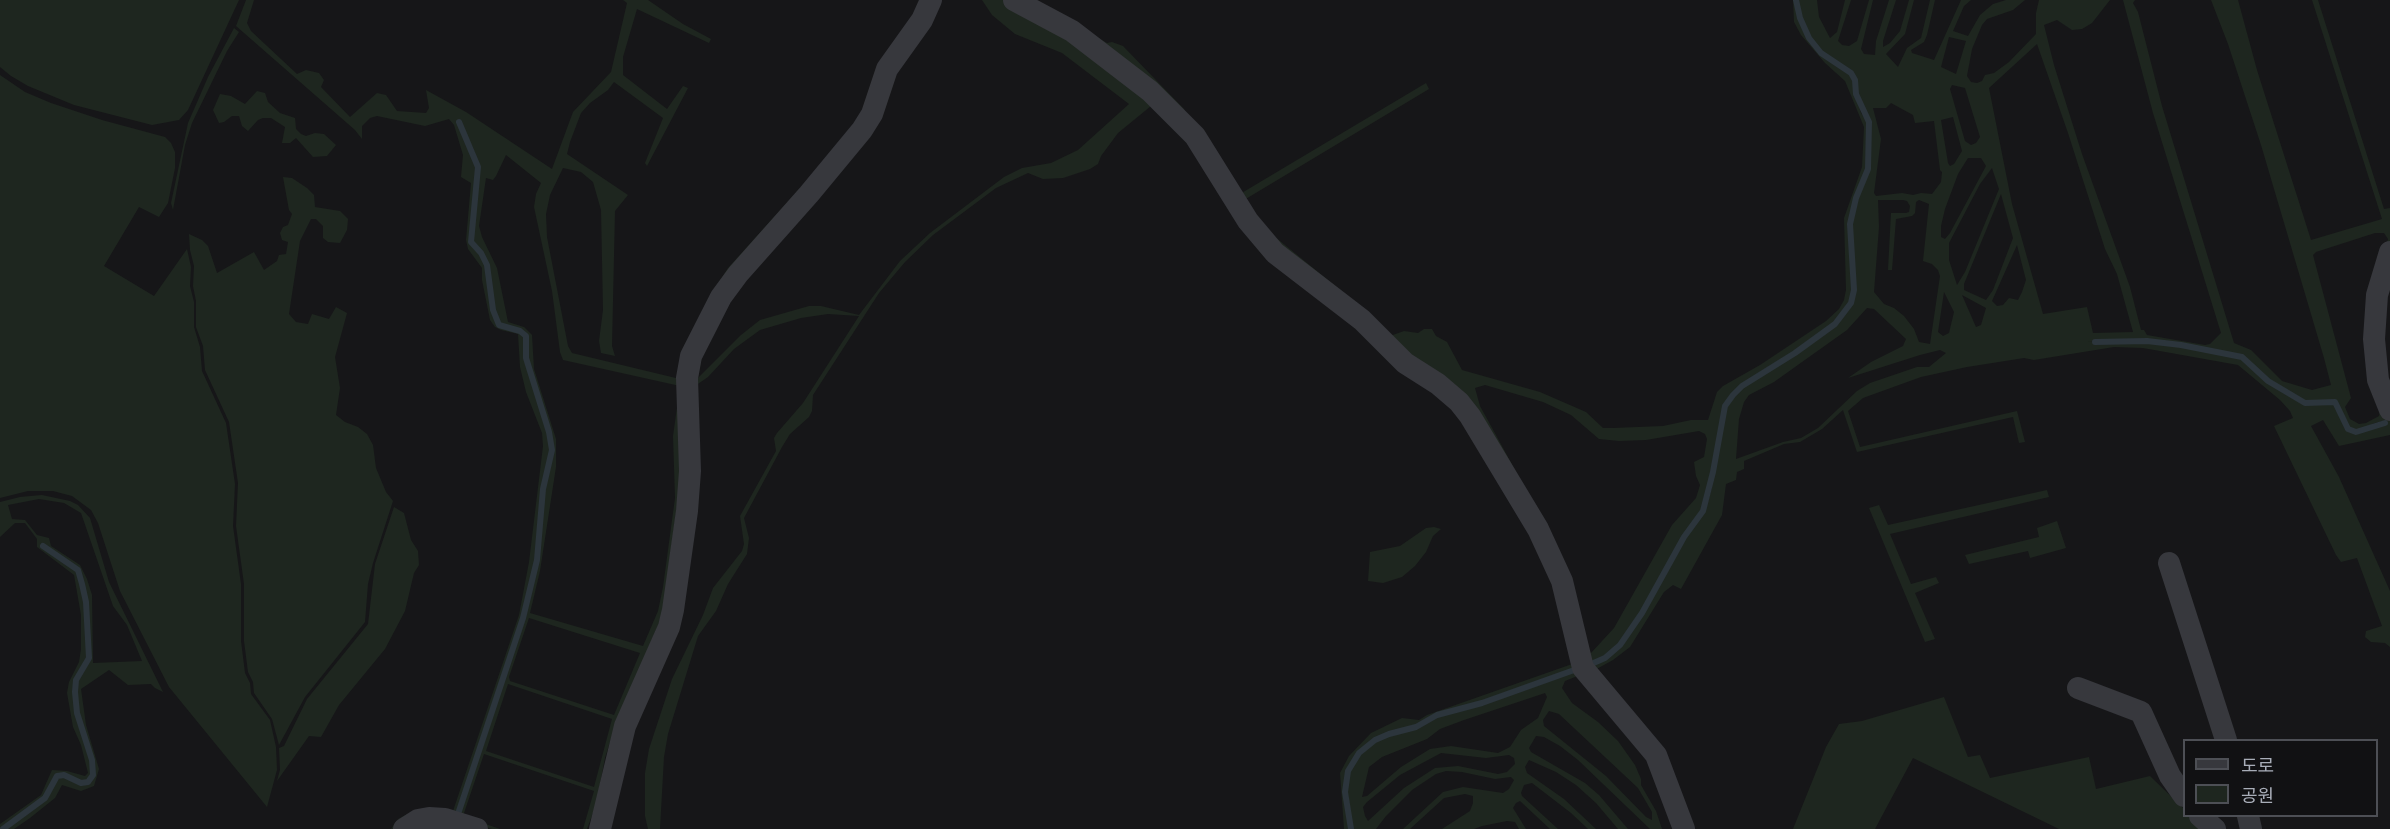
<!DOCTYPE html>
<html>
<head>
<meta charset="utf-8">
<style>
	body { margin:0 }
	#map { position:relative; width:2390px; height:829px; overflow:hidden; background:#161618; font-family:"Archivo Narrow","Noto Sans KR",sans-serif }
	canvas { display:block }
	.legend { position:absolute; left:2183px; top:739px; width:195px; height:78px; box-sizing:border-box; background:#111113; border:2px solid #4d4f55; margin:0; padding:8px 10px; list-style:none; font-size:18px; color:#a8adb8 }
	.legend li { display:flex; align-items:center; gap:12px; height:30px }
	.legend b { width:30px; border:2px solid #4d4f55 }
</style>
</head>
<body>
<div id="map">
<canvas width="2390" height="829"></canvas>
<ul class="legend">
<li><b style="height:8px;background:#37383d"></b>도로</li>
<li><b style="height:16px;background:#1e261f"></b>공원</li>
</ul>
</div>
<script>
const g = document.querySelector('canvas').getContext('2d');
g.lineJoin = 'round';
function paint(path, color) {
  g.fillStyle = color;
  g.fill(path, 'evenodd');
}
function poly(rows) {
  const path = new Path2D();
  for (const r of rows) {
    path.moveTo(r[0], r[1]);
    for (let i = 2; i < r.length; i += 2) path.lineTo(r[i], r[i + 1]);
  }
  return path;
}
function stroke(path, color, width, dash) {
  g.strokeStyle = color;
  g.lineWidth = width;
  g.lineCap = dash ? 'butt' : 'round';
  g.setLineDash(dash || []);
  g.stroke(path);
}
const green = poly([
	[0,0,239,0,188,110,179,120,152,125,74,105,28,86,11,76,0,67],
	[246,0,254,0,247,23,251,31,297,74,306,70,319,73,324,80,321,87,350,117,377,93,386,95,397,111,426,113,429,108,426,90,466,112,552,169,573,112,611,72,627,3,623,0,648,0,683,24,711,39,709,43,637,9,623,57,623,75,667,109,683,86,688,88,647,166,645,163,663,118,614,82,608,90,590,103,581,113,570,142,567,154,628,195,615,211,612,346,615,356,601,353,599,341,603,310,601,210,593,182,581,172,563,168,550,195,546,214,547,237,568,346,572,353,680,379,707,301,728,268,866,115,711,309,686,441,662,616,615,726,605,758,596,805,587,829,583,829,594,791,484,754,463,816,500,829,492,829,454,817,391,829,398,819,415,810,453,811,519,615,529,562,543,446,542,433,526,392,520,367,518,334,501,330,495,327,490,320,482,280,482,268,468,249,466,240,471,183,461,177,463,155,454,125,449,119,425,126,377,116,370,118,362,126,362,139,355,130,236,26],
	[458,120,473,148,479,167,472,242,482,252,488,265,495,310,500,324,521,329,528,335,527,358,550,432,553,450,545,490,539,560,525,619,459,814,457,813,522,618,536,559,542,489,550,450,547,432,524,358,525,336,520,332,497,326,492,311,485,265,479,254,469,243,476,167],
	[506,155,541,183,536,194,534,207,552,291,560,352,563,360,680,386,673,436,675,498,663,587,658,611,643,646,530,613,540,571,556,467,556,439,534,369,532,335,524,327,508,322,497,268,482,237,479,226,486,178,493,180,496,176],
	[529,618,640,653,614,715,510,681,509,677],
	[508,684,612,719,594,787,486,751],
	[982,0,1003,0,1119,70,1186,140,1151,106,1118,133,1101,156,1098,164,1090,169,1063,178,1043,179,1028,173,996,188,933,235,905,262,879,293,813,395,812,411,809,417,790,434,782,447,744,518,749,538,747,554,728,584,716,611,698,636,668,734,664,757,660,829,648,829,645,816,645,773,649,749,672,679,703,615,713,588,742,551,744,544,740,516,776,451,774,438,777,433,803,403,859,316,828,314,801,318,760,330,734,349,708,377,692,388,693,383,741,335,760,320,809,306,821,306,859,315,900,261,930,233,1004,177,1022,168,1051,163,1078,150,1129,104,1062,53,1015,34,992,15],
	[1018,0,1025,0,1057,14,1107,43,1112,42,1123,46,1184,109,1240,194,1426,83,1429,89,1244,200,1269,232,1372,316,1390,336,1404,331,1418,333,1424,329,1432,329,1436,336,1447,342,1462,370,1540,392,1586,412,1603,428,1613,428,1663,426,1691,420,1708,420,1717,392,1723,386,1760,365,1826,321,1839,309,1844,300,1846,290,1844,218,1862,167,1864,127,1845,81,1825,63,1801,35,1794,22,1793,0,1795,0,1798,18,1808,39,1820,54,1850,74,1854,80,1855,94,1861,113,1868,123,1866,168,1850,213,1849,224,1853,289,1850,302,1834,322,1810,341,1741,384,1732,395,1724,406,1708,490,1702,510,1683,536,1641,612,1619,644,1604,656,1588,664,1590,666,1606,659,1621,646,1643,613,1685,538,1705,511,1711,491,1727,407,1734,396,1743,387,1796,354,1836,325,1853,303,1856,290,1852,224,1858,198,1869,169,1871,122,1864,111,1857,94,1856,80,1852,72,1822,52,1810,37,1801,18,1798,0,1817,0,1819,17,1830,38,1837,32,1845,0,1851,0,1838,41,1842,45,1849,46,1857,41,1869,0,1873,0,1861,49,1864,54,1875,55,1876,41,1889,0,1896,0,1883,41,1883,47,1890,43,1900,31,1909,0,1914,0,1905,34,1886,54,1898,67,1907,48,1921,38,1930,0,1935,0,1927,35,1924,42,1911,50,1912,53,1934,60,1961,0,1971,0,1964,6,1953,31,1968,36,1980,15,1993,4,2006,0,2025,0,2013,10,1987,19,1982,25,1972,49,1967,76,1971,82,1977,83,1982,81,1985,75,1994,73,2009,62,2036,34,2036,13,2039,0,2110,0,2092,23,2082,29,2072,30,2057,20,2044,25,2054,65,2082,154,2130,287,2141,330,2144,330,2147,335,2205,345,2210,344,2221,333,2153,113,2123,0,2135,0,2133,3,2138,12,2162,106,2234,343,2251,350,2282,381,2312,390,2331,385,2324,358,2261,145,2228,44,2211,0,2238,0,2257,70,2311,240,2382,219,2312,0,2318,0,2384,209,2390,208,2390,244,2380,272,2373,301,2371,349,2377,383,2390,420,2390,435,2339,446,2323,420,2311,426,2339,477,2390,591,2390,647,2385,643,2371,642,2365,637,2366,631,2382,626,2357,558,2341,562,2336,555,2274,426,2293,418,2290,411,2280,400,2238,365,2143,348,2114,347,2034,360,2024,358,1967,367,1921,377,1863,398,1848,411,1860,447,2017,411,2025,442,2019,443,2013,417,1857,452,1843,410,1822,429,1800,442,1784,444,1744,461,1744,469,1737,472,1736,480,1726,484,1722,515,1681,589,1673,585,1664,592,1630,647,1613,660,1593,671,1660,750,1667,762,1691,829,1689,829,1671,774,1664,762,1586,666,1568,591,1549,543,1468,409,1439,382,1408,359,1367,318,1266,238,1251,220,1199,138,1145,80,1113,55,1064,22],
	[1949,37,1966,41,1956,74,1941,67],
	[2037,44,2068,133,2105,249,2117,274,2133,332,2093,333,2087,307,2043,314,2012,204,1989,88],
	[1952,85,1965,88,1980,137,1976,143,1971,145,1965,141,1950,89],
	[1891,103,1913,115,1915,123,1934,121,1940,170,1942,172,1941,182,1932,194,1921,193,1913,195,1902,193,1876,196,1874,193,1881,139,1873,108,1886,108],
	[1953,117,1962,151,1954,164,1950,166,1948,163,1941,120],
	[1968,158,1981,158,1986,166,1950,233,1945,239,1941,237,1941,226,1945,209,1958,174],
	[1992,168,1999,189,1965,272,1957,285,1949,260,1949,243,1980,184],
	[2001,194,2013,238,1993,290,1986,300,1964,290,1964,284],
	[1878,200,1903,200,1907,201,1910,206,1909,212,1906,213,1891,213,1888,270,1892,270,1896,219,1912,216,1915,213,1916,202,1919,200,1929,204,1923,261,1932,264,1938,270,1940,276,1930,344,1919,342,1914,329,1904,316,1894,308,1884,304,1874,292,1879,227],
	[2375,233,2384,233,2388,239,2371,294,2366,344,2368,366,2380,409,2379,416,2366,423,2359,424,2350,419,2345,407,2351,398,2313,255,2316,252],
	[2017,245,2026,280,2022,292,2018,300,2009,298,2003,305,1997,306,1992,301],
	[1944,292,1954,312,1949,333,1943,336,1938,332],
	[1962,295,1986,308,1981,325,1976,327],
	[1867,308,1874,309,1906,339,1903,346,1871,362,1848,378,1920,355,1940,350,1946,353,1929,367,1917,367,1870,383,1857,391,1818,428,1801,438,1783,442,1736,459,1739,419,1744,402,1749,395,1774,382,1847,330],
	[2124,339,2181,344,2242,356,2269,380,2306,402,2336,401,2350,428,2356,431,2375,423,2384,421,2386,423,2355,434,2347,430,2334,404,2305,404,2267,382,2241,358,2181,346,2124,341,2088,342],
	[1485,385,1543,402,1571,415,1599,439,1619,441,1646,440,1699,431,1705,434,1707,439,1704,457,1694,462,1696,476,1700,485,1696,498,1672,525,1614,628,1591,653,1586,651,1569,580,1559,550,1480,406,1475,388],
	[234,28,239,32,227,51,192,123,185,145,173,210,171,203,188,123,208,77],
	[0,75,25,92,51,103,102,120,165,137,171,143,175,152,175,168,168,203,159,217,139,207,104,266,154,296,187,249,191,267,190,286,194,302,194,327,200,347,202,371,226,423,235,484,233,526,241,584,241,641,245,673,250,683,251,694,270,720,276,747,277,770,267,807,169,687,120,591,98,523,91,510,72,496,53,491,28,491,0,498],
	[257,91,265,93,268,102,280,113,295,118,296,129,301,134,306,136,315,133,324,134,336,145,327,156,313,157,296,138,290,143,282,143,285,127,271,118,263,118,258,120,248,131,242,126,239,116,232,116,224,122,219,123,213,110,220,94,231,96,245,104],
	[283,177,292,178,307,188,314,195,315,207,340,211,348,219,347,230,340,243,328,242,323,238,323,226,316,219,311,219,300,241,289,314,296,322,308,324,312,314,329,319,336,307,347,313,335,357,340,388,336,415,345,422,358,427,367,434,373,445,376,468,386,492,393,501,373,563,368,584,365,622,305,697,279,745,272,719,254,693,253,682,248,672,244,641,244,584,236,526,238,483,229,422,205,370,203,346,196,327,196,301,193,286,194,266,190,250,189,234,202,240,208,246,217,273,254,252,264,270,277,261,279,255,286,254,288,242,282,240,280,233,283,227,288,225,292,214,289,210],
	[2047,490,2049,497,1890,534,1911,584,1936,577,1939,583,1915,593,1935,639,1925,642,1869,508,1879,505,1888,525],
	[42,495,70,501,78,505,90,518,109,582,163,692,155,688,151,684,128,685,109,670,81,689,86,725,99,769,94,786,81,791,62,785,55,798,30,818,14,829,5,829,46,799,58,778,64,776,81,785,89,783,94,776,93,759,79,712,76,692,77,681,90,659,89,622,84,584,79,569,41,544,43,548,76,571,81,584,84,602,87,658,74,679,73,692,76,713,91,760,92,774,87,780,81,781,64,773,56,775,44,797,0,829,0,824,41,795,52,770,67,771,85,776,88,773,81,745,73,727,67,693,69,682,79,662,81,649,81,615,74,575,37,547,37,539,25,523,15,523,0,537,0,502,20,497],
	[39,499,64,503,81,513,113,606,127,625,142,661,93,663,92,595,87,579,80,565,51,546,49,538,37,535,25,520,12,519,8,505],
	[394,507,404,513,411,540,418,551,419,565,414,573,405,611,385,649,339,705,321,737,309,736,277,781,280,770,279,748,284,746,307,699,368,624,375,564],
	[2057,521,2066,548,2030,558,2028,551,1969,564,1965,555,2039,537,2037,528],
	[1434,527,1441,529,1433,536,1426,552,1415,566,1402,577,1383,583,1368,581,1370,552,1400,546,1426,528],
	[1575,645,1586,677,1606,699,1580,675,1565,681,1562,688,1572,703,1598,722,1618,741,1635,765,1641,779,1641,785,1656,811,1662,829,1650,829,1578,760,1560,746,1544,737,1536,736,1529,748,1531,752,1585,783,1599,795,1628,829,1618,829,1596,803,1576,785,1556,772,1529,760,1525,767,1527,773,1564,799,1596,829,1588,829,1571,813,1532,783,1524,785,1521,793,1522,796,1558,829,1550,829,1520,801,1516,803,1513,808,1526,829,1519,829,1515,822,1507,821,1482,826,1474,829,1442,829,1470,811,1473,803,1473,796,1465,794,1444,798,1410,829,1403,829,1443,792,1463,787,1503,793,1509,789,1514,780,1511,777,1495,779,1462,772,1446,771,1436,774,1412,790,1386,816,1376,829,1353,829,1346,781,1352,764,1360,753,1376,741,1389,735,1417,728,1438,716,1539,685,1559,676,1578,670,1577,667,1481,701,1436,714,1416,726,1389,732,1374,739,1358,751,1346,771,1344,792,1350,829,1344,829,1340,773,1349,756,1371,733,1402,718,1419,720,1427,715,1575,663],
	[1545,693,1547,697,1538,718,1521,730,1510,747,1498,753,1451,746,1430,749,1401,767,1367,796,1362,797,1369,767,1382,757,1427,739,1440,729,1464,720],
	[1549,711,1559,714,1638,788,1652,812,1652,820,1646,817,1606,776,1544,726,1543,720],
	[1441,753,1486,758,1509,755,1514,758,1515,764,1507,772,1498,774,1458,766,1435,768,1404,788,1368,821,1365,816,1363,807,1367,802,1400,775],
	[1944,697,1968,757,1980,755,1990,778,2089,757,2096,789,2150,776,2184,809,2184,816,2192,816,2207,829,2059,829,1913,758,1875,829,1793,829,1826,747,1839,724,1862,721]
]);
const stream = poly([
	[2095,342,2147,341,2181,345,2242,357,2268,381,2305,403,2335,402,2348,429,2356,432,2385,423],
	[1589,665,1605,658,1620,645,1642,613,1684,537,1703,511,1713,472,1725,406,1733,395,1742,386,1795,353,1835,324,1851,303,1854,290,1850,224,1856,198,1868,169,1869,122,1856,94,1855,80,1851,73,1821,53,1809,38,1800,18,1796,0],
	[458,814,523,618,537,560,543,489,552,450,549,432,526,358,526,336,520,331,499,325,493,310,487,265,481,253,471,242,478,167,459,122],
	[3,829,45,798,57,776,64,775,81,783,88,782,93,775,92,760,77,713,75,692,76,680,89,658,86,602,82,584,78,570,43,546],
	[1351,829,1345,792,1348,771,1359,753,1375,740,1389,734,1416,727,1437,715,1482,703,1577,669]
]);
const street = poly([
	[1014,0,1072,31,1150,91,1195,136,1248,221,1275,253,1362,320,1405,363,1438,384,1459,402,1470,416,1538,529,1562,581,1583,668,1656,755,1684,829],
	[2390,252,2377,295,2374,339,2378,380,2390,410],
	[2169,563,2226,740],
	[2078,688,2141,712,2170,776,2184,796],
	[2200,816,2215,829],
	[2248,816,2251,829],
	[404,829,418,820,429,818,445,819,477,829],
	[600,829,625,726,669,627,673,610,687,511,690,471,687,378,691,356,721,297,738,274,809,194,862,130,872,114,887,69,922,20,931,0]
]);
paint(green, '#1e261f');
stroke(stream, '#2c353c', 6);
stroke(street, '#37383d', 22);
</script>
</body>
</html>
